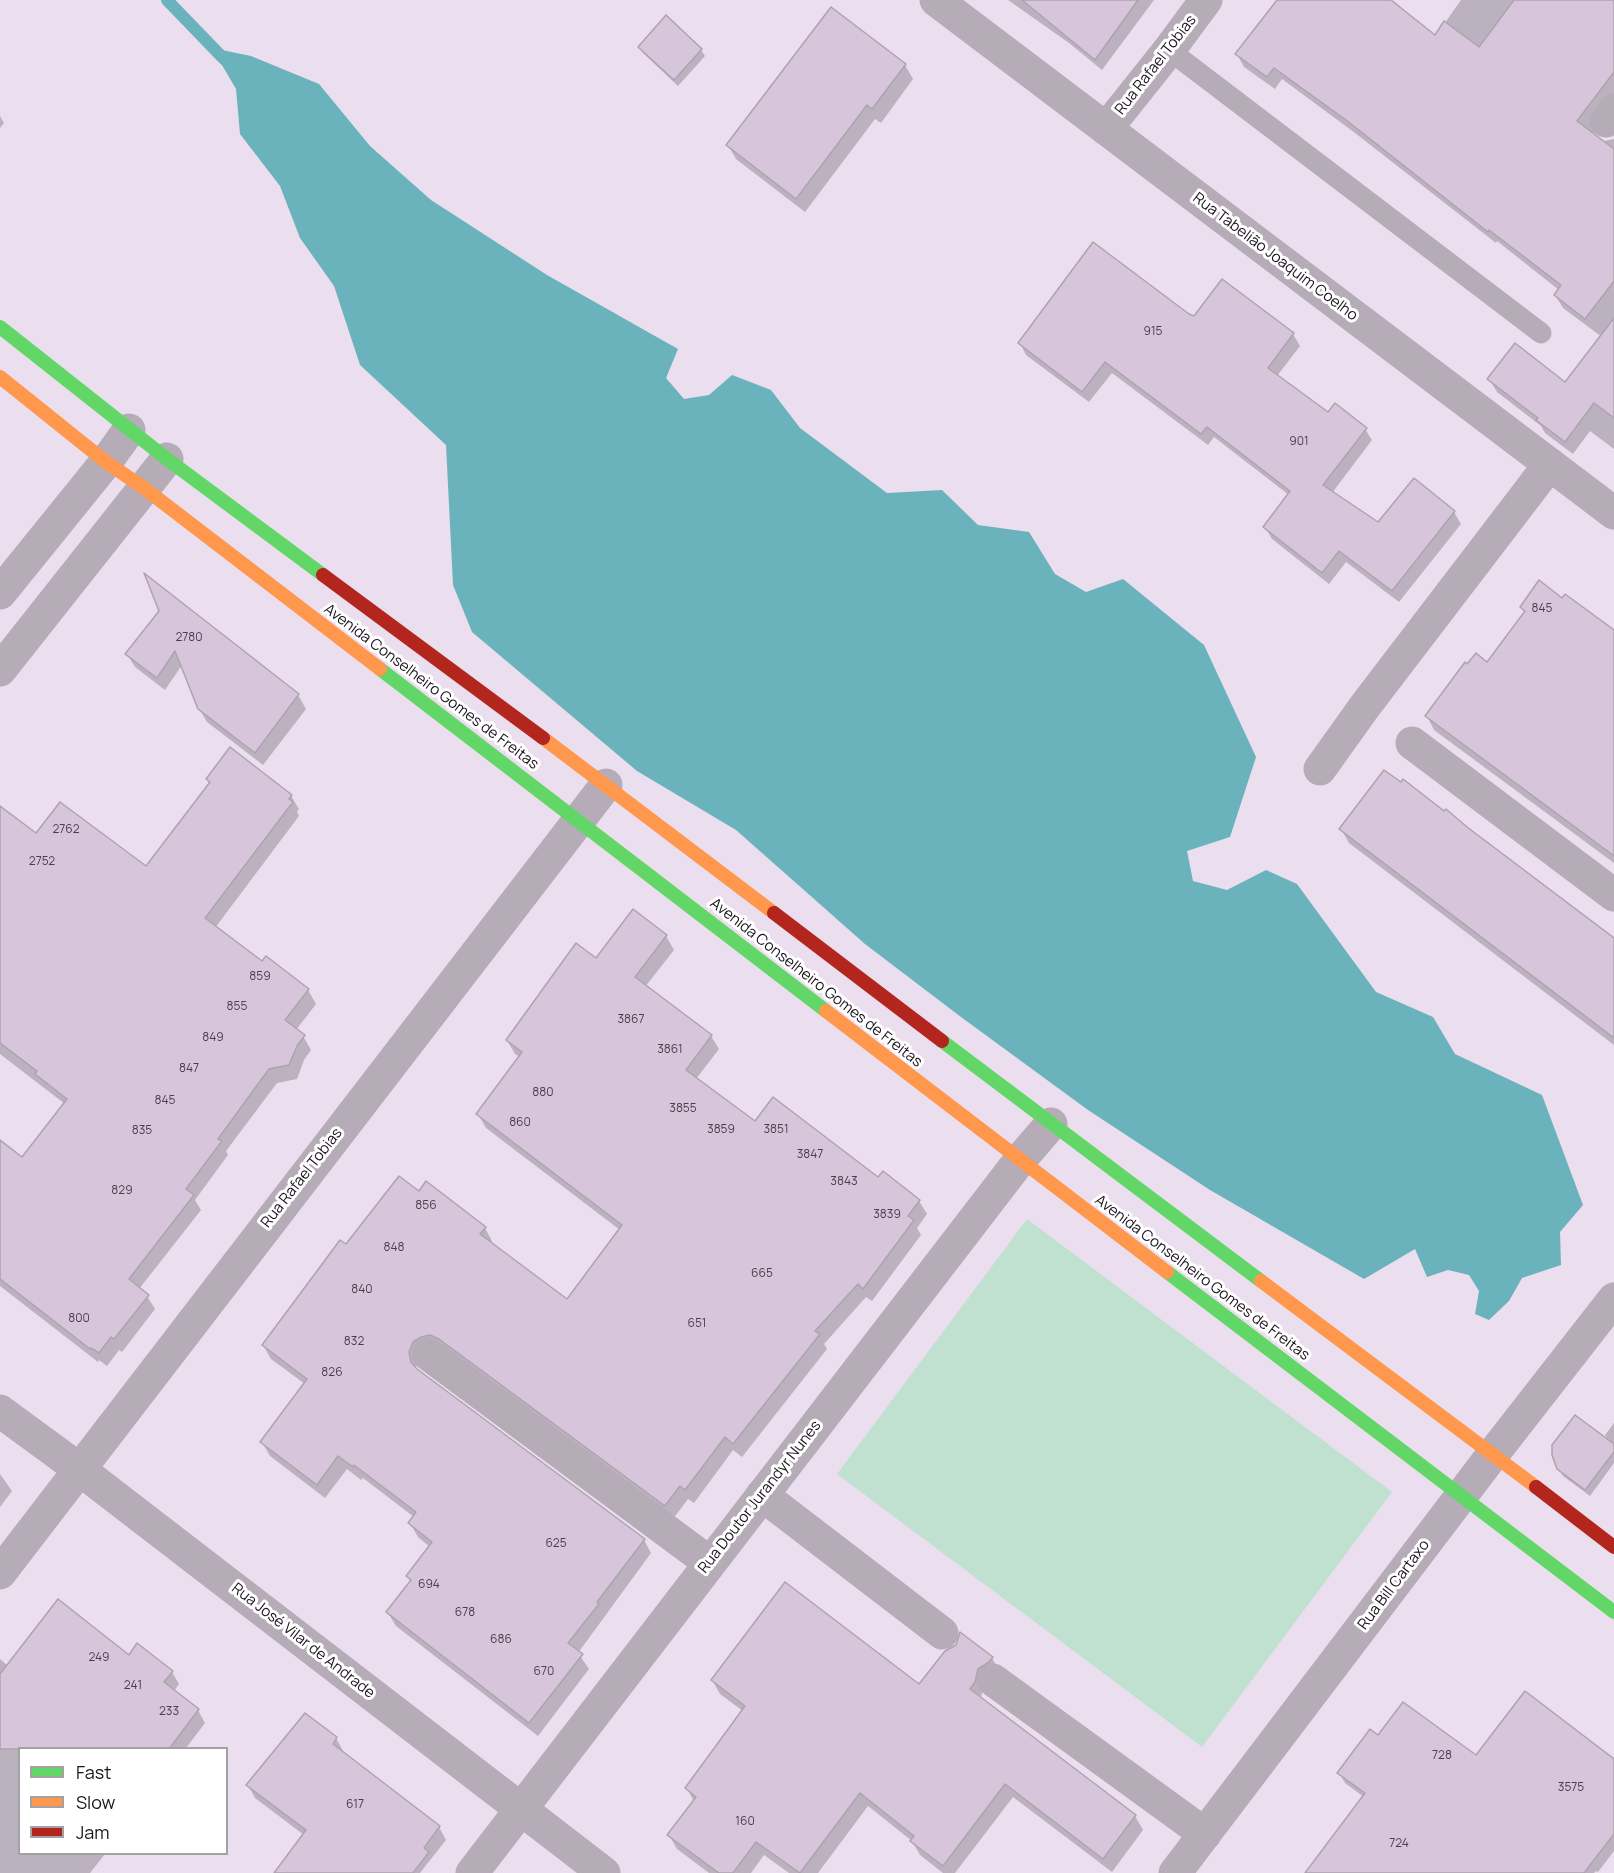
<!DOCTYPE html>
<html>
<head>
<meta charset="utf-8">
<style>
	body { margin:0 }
	#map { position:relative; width:1614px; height:1873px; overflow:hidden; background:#ebdeee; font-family:Manrope,sans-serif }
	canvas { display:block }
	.legend { position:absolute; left:18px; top:1747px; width:210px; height:108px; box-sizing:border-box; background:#fff; border:2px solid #a4a1a5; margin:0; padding:8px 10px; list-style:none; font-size:18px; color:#1b131d }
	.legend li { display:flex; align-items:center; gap:12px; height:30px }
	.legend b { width:30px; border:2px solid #a4a1a5 }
</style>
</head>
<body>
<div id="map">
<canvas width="1614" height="1873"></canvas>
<ul class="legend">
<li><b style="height:8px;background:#63d668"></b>Fast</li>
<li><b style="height:8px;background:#ff974d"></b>Slow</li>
<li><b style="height:8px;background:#b3261e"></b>Jam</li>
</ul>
</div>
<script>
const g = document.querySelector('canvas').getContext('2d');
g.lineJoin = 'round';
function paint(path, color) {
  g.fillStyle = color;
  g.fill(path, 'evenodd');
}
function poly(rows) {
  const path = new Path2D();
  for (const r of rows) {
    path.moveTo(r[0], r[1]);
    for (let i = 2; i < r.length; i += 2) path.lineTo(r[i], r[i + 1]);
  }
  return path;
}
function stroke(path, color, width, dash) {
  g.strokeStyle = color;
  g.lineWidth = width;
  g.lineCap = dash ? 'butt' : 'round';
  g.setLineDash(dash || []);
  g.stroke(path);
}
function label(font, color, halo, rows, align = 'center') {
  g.font = font + ' Manrope,sans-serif';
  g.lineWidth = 6;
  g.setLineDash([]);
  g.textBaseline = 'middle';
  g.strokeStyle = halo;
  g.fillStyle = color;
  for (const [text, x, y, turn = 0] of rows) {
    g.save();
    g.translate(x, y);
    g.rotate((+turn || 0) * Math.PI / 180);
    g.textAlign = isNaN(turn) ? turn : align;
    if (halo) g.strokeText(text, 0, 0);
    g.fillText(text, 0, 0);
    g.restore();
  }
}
const green = poly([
	[1027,1219,1392,1492,1202,1747,837,1474]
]);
const water = poly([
	[212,48,251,56,319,84,370,146,431,200,547,275,678,349,666,378,684,399,709,395,732,375,771,390,800,428,887,493,942,490,978,525,1029,532,1055,574,1086,592,1123,579,1204,645,1256,757,1230,837,1187,851,1193,881,1227,890,1266,870,1297,884,1376,992,1433,1017,1455,1054,1542,1095,1583,1205,1560,1232,1561,1265,1522,1278,1509,1301,1489,1320,1475,1314,1479,1291,1469,1275,1448,1270,1427,1277,1415,1249,1364,1279,1210,1190,1088,1110,961,1017,865,944,736,830,637,771,472,632,453,585,446,445,360,365,334,286,300,238,280,186,240,134,236,89]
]);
const shadow = poly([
	[1008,0,1154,0,1102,70,1069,43],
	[1278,0,1386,0,1435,37,1461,0,1614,0,1614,106,1598,123,1594,133,1595,138,1604,141,1614,139,1614,449,1590,431,1573,454,1545,433,1541,426,1497,392,1489,379,1565,385,1602,337,1563,308,1555,295,1559,290,1497,241,1496,243,1355,133,1282,79,1275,89,1244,67,1237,54],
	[831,9,905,65,913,79,881,123,875,119,805,212,736,159,728,145],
	[639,47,701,50,705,56,678,86,643,53],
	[0,116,4,123,0,128],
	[1222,281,1293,334,1300,346,1277,376,1328,414,1365,429,1372,440,1332,493,1379,524,1454,512,1461,524,1399,602,1346,562,1329,584,1272,539,1265,527,1289,495,1214,437,1208,445,1112,373,1089,402,1026,355,1020,343,1195,318],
	[1562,600,1614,632,1614,863,1434,730,1427,716,1488,664,1525,613,1521,607],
	[210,627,298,695,306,709,263,765,207,722,199,708,182,665,165,690,135,667,127,654],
	[207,779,291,796,299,809,297,812,299,816,215,928,263,963,308,990,316,1004,296,1030,303,1036,311,1050,304,1060,297,1079,277,1083,226,1151,228,1155,195,1200,201,1210,139,1289,147,1296,155,1309,122,1352,119,1350,107,1366,99,1360,98,1362,0,1286,0,1141,23,1158,65,1104,0,1054,0,816,36,835,147,868,210,784],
	[1466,828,1614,940,1614,1045,1349,843,1341,829],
	[633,912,666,936,674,950,645,987,711,1036,719,1049,696,1079,756,1123,878,1179,919,1201,927,1214,917,1228,921,1235,872,1301,866,1297,824,1344,827,1349,742,1457,733,1450,694,1503,688,1499,673,1519,421,1356,416,1367,417,1371,644,1540,651,1553,578,1653,589,1669,538,1736,396,1626,388,1613,411,1582,408,1576,430,1547,418,1537,410,1523,414,1517,363,1478,361,1480,347,1469,325,1498,270,1456,262,1442,305,1384,271,1359,263,1345,346,1246,419,1193,485,1228,492,1241,491,1244,567,1301,620,1230,486,1128,478,1114,520,1057,515,1054,507,1040,597,960],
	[1614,1423,1614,1463,1590,1496,1563,1476,1559,1469,1610,1443,1605,1435],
	[0,1474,12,1491,0,1507],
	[129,1657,172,1672,179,1684,174,1691,198,1710,205,1723,186,1748,20,1748,20,1854,105,1854,90,1873,0,1873,0,1659,8,1666],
	[992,1658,1000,1672,986,1683,980,1699,1135,1816,1143,1830,1112,1872,1013,1797,955,1873,943,1873,920,1855,912,1841,868,1806,818,1873,789,1873,764,1855,751,1873,709,1873,677,1849,669,1835,694,1802,687,1788,743,1711,720,1694,712,1680,919,1686],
	[1378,1737,1476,1757,1614,1762,1614,1851,1598,1872,1596,1871,1594,1873,1307,1873,1364,1797,1345,1783,1339,1773],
	[336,1738,343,1751,342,1753,439,1827,446,1840,420,1873,276,1873,304,1835,255,1798,248,1785]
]);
const stream = poly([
	[167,0,224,59]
]);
const building = poly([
	[1022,0,1138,0,1095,60,1022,0],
	[1277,0,1391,0,1435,35,1444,21,1479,47,1514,0,1614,0,1614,72,1577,121,1614,149,1614,281,1585,319,1554,295,1561,285,1489,230,1488,232,1346,120,1274,68,1267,77,1235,54,1277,0],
	[831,7,906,64,872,109,867,105,796,199,726,145,831,7],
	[666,15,702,49,674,80,638,47,666,15],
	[1093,242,1189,314,1194,316,1222,279,1294,333,1268,368,1328,412,1335,403,1367,428,1323,485,1378,522,1414,478,1455,511,1392,591,1339,551,1322,573,1263,527,1290,491,1207,427,1201,434,1105,362,1082,392,1018,343,1093,242],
	[1614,318,1614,418,1594,403,1565,442,1536,420,1538,418,1487,379,1515,343,1565,382,1614,318],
	[144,573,299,694,255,753,198,709,175,651,157,678,125,654,159,611,144,573],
	[1539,580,1562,598,1565,594,1614,630,1614,856,1425,716,1465,662,1467,664,1476,653,1487,662,1525,611,1520,607,1539,580],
	[230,747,292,795,289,799,293,802,205,918,262,961,266,956,309,989,285,1020,305,1035,297,1046,289,1065,269,1069,218,1139,222,1141,186,1189,194,1195,129,1279,149,1295,114,1339,111,1337,99,1353,91,1348,90,1349,0,1279,0,1140,22,1157,67,1099,35,1074,37,1071,0,1043,0,806,36,833,60,802,146,866,210,782,206,779,230,747],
	[1384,770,1401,782,1403,779,1444,811,1446,809,1467,827,1614,938,1614,1038,1339,829,1384,770],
	[633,909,667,935,635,977,712,1035,686,1070,755,1121,773,1097,878,1177,883,1171,920,1200,908,1216,914,1220,863,1289,858,1284,815,1331,820,1334,733,1444,725,1437,685,1490,680,1486,665,1506,439,1339,430,1335,421,1337,413,1342,409,1352,411,1362,417,1369,645,1539,597,1602,599,1604,568,1643,583,1654,529,1723,386,1612,411,1580,406,1576,432,1542,408,1523,416,1512,354,1465,353,1467,338,1456,317,1485,260,1442,307,1379,262,1345,340,1240,346,1244,399,1176,419,1191,426,1181,486,1227,480,1234,567,1299,622,1225,476,1114,522,1052,506,1040,576,943,596,958,633,909],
	[1575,1415,1614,1444,1614,1452,1585,1490,1557,1469,1552,1455,1552,1445,1575,1415],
	[785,1582,919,1684,945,1651,956,1645,960,1632,993,1657,989,1662,978,1669,975,1682,970,1689,1136,1815,1103,1859,1005,1784,943,1866,910,1841,914,1836,860,1793,800,1873,756,1842,733,1873,719,1873,667,1835,696,1797,685,1788,745,1706,711,1680,785,1582],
	[58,1599,129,1655,137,1643,173,1671,164,1682,199,1709,169,1749,0,1749,0,1674,58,1599],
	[1525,1691,1614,1759,1614,1834,1584,1873,1305,1873,1365,1793,1337,1773,1370,1729,1378,1735,1403,1702,1476,1755,1525,1691],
	[305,1713,337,1737,333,1744,440,1826,424,1848,429,1852,413,1873,274,1873,306,1830,246,1785,305,1713]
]);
const lane = poly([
	[1169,50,1541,333]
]);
const street = poly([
	[936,0,1614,513],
	[1606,121,1614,110],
	[1106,129,1169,50,1206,0],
	[0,593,106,462,129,430],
	[0,670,167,459],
	[1412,743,1614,895],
	[1320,769,1365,706,1550,464],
	[428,1354,710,1563],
	[0,1411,79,1469,604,1873],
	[762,1495,942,1633],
	[0,1573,606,785],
	[993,1680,1205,1834],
	[472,1873,1020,1160,1051,1124],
	[1175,1873,1493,1454,1614,1299]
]);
const fast = poly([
	[0,327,167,459,323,575],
	[380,669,826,1011],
	[942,1041,1261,1281],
	[1167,1272,1614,1612]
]);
const slow = poly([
	[0,377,106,462,144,488,380,669],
	[543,738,774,913],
	[826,1011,1167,1272],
	[1261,1281,1536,1487]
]);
const jam = poly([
	[323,575,543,738],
	[774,913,942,1041],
	[1536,1487,1614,1547]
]);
const numberNames = [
	["915",1153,332],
	["901",1299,442],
	["845",1542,609],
	["2780",189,638],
	["2762",66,830],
	["2752",42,862],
	["859",260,977],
	["855",237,1007],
	["3867",631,1020],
	["849",213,1038],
	["3861",670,1050],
	["847",189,1069],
	["880",543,1093],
	["845",165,1101],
	["3855",683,1109],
	["860",520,1123],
	["3859",721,1130],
	["3851",776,1130],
	["835",142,1131],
	["3847",810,1155],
	["3843",844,1182],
	["829",122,1191],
	["856",426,1206],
	["3839",887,1215],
	["848",394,1248],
	["665",762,1274],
	["840",362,1290],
	["800",79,1319],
	["651",697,1324],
	["832",354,1342],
	["826",332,1373],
	["625",556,1544],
	["694",429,1585],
	["678",465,1613],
	["686",501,1640],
	["249",99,1658],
	["670",544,1672],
	["241",133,1686],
	["233",169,1712],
	["728",1442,1756],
	["3575",1571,1788],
	["617",355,1805],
	["160",745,1822],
	["724",1399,1844]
];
const streetNames = [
	["Rua Rafael Tobias",1156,65,-52],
	["Rua Tabelião Joaquim Coelho",1275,257,37],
	["Avenida Conselheiro Gomes de Freitas",431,687,37],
	["Avenida Conselheiro Gomes de Freitas",816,983,38],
	["Rua Rafael Tobias",302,1178,-52],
	["Avenida Conselheiro Gomes de Freitas",1202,1278,37],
	["Rua Doutor Jurandyr Nunes",760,1497,-52],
	["Rua Bill Cartaxo",1394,1585,-53],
	["Rua José Vilar de Andrade",303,1641,38]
];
paint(green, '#c0e1d0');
paint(water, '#6ab3bc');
paint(shadow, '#0003');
stroke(stream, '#6ab3bc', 12);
paint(building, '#d7c6db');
stroke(building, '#ada3af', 1.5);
stroke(lane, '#b6acb7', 21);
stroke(street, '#b6acb7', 33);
stroke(fast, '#63d668', 14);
stroke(slow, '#ff974d', 14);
stroke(jam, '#b3261e', 14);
label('12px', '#4a404c', null, numberNames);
label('15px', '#1b131d', '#fff', streetNames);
</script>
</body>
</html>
